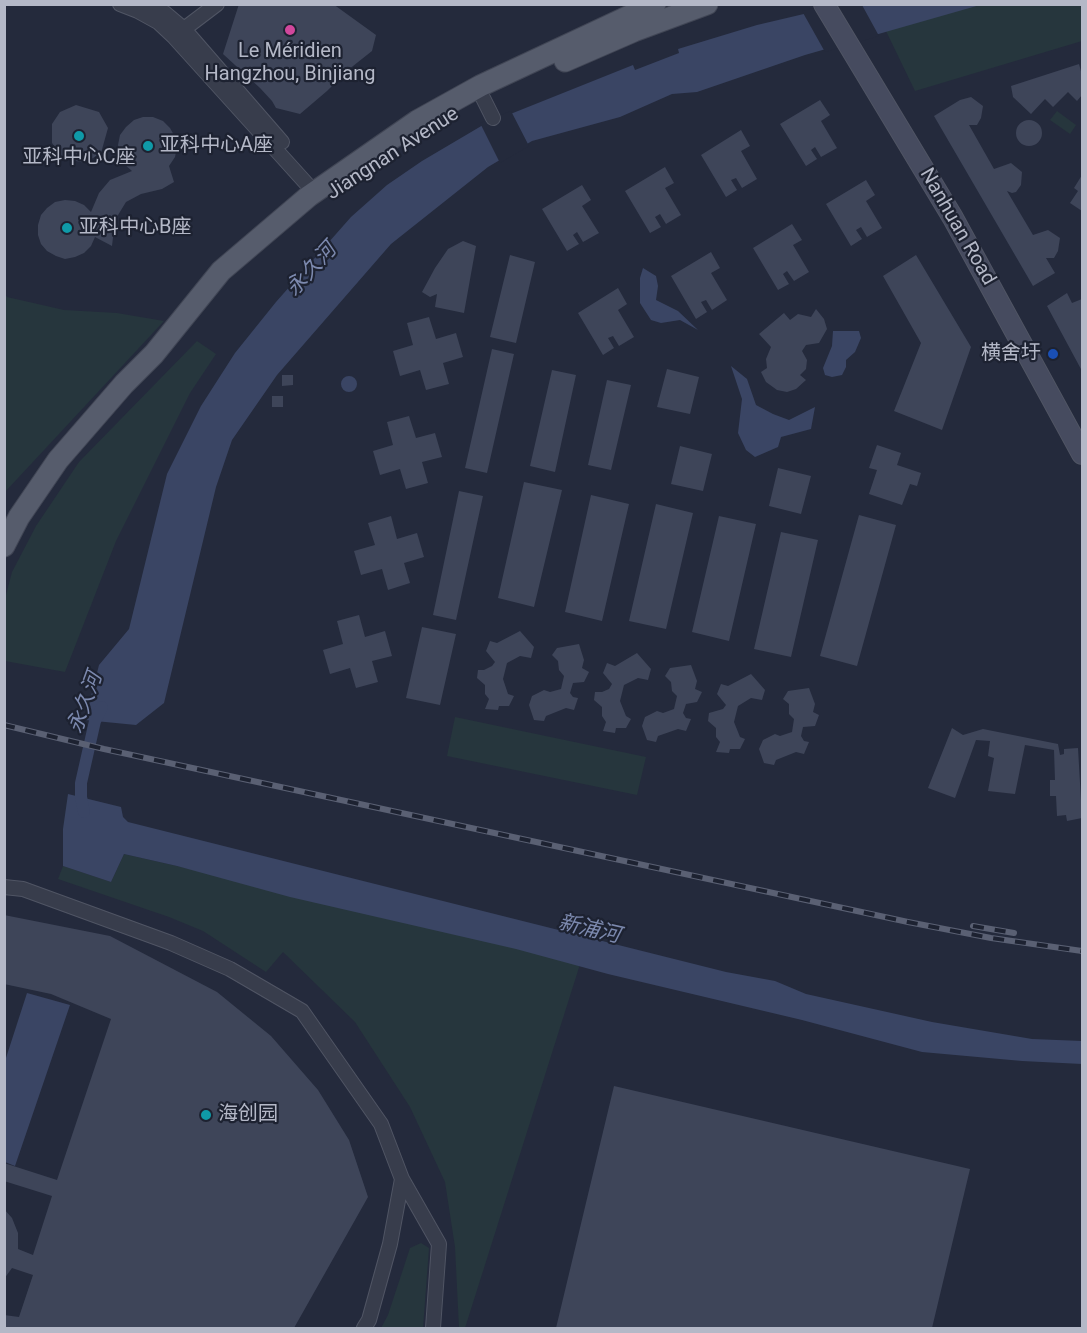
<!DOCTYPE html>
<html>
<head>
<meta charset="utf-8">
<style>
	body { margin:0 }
	#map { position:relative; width:1087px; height:1333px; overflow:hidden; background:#242a3c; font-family:Roboto,sans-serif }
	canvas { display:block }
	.frame { position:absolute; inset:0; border:6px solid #b4b8c7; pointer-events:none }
</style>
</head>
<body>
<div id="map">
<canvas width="1087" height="1333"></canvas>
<div class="frame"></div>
</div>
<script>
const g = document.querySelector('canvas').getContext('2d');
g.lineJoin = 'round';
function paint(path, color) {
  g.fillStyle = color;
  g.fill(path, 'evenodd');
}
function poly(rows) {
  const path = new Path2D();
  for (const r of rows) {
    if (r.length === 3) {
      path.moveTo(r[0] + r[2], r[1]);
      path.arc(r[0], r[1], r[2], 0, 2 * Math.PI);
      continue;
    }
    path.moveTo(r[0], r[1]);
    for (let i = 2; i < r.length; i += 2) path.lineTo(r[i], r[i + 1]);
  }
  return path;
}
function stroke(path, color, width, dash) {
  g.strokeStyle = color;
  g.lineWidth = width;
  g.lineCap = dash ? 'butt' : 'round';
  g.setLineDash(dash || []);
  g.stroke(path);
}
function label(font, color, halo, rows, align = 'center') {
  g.font = font + ' Roboto,"Noto Sans SC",sans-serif';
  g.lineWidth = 4.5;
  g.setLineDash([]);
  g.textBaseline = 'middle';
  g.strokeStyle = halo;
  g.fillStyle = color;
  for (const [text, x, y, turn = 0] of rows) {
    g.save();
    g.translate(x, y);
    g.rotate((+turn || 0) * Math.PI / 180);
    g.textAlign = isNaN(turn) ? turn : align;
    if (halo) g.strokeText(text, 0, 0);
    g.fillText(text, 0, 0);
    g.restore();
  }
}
const green = poly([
	[980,4,1082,5,1082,41,915,91,886,31],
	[1057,111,1076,125,1070,134,1050,120],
	[5,294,7,297,64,310,117,313,164,321,5,492],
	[197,341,216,354,190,393,116,541,65,672,5,661,5,599,12,572,36,526,79,462],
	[455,717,646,757,637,795,447,756],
	[124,854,582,958,465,1328,459,1328,455,1247,445,1182,410,1107,355,1022,283,952,266,972,203,931,169,917,58,879,63,866,111,882],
	[421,1243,429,1248,423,1328,381,1328,388,1315,410,1248]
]);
const water = poly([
	[842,5,980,5,805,55,697,92,672,94,620,117,532,141,488,167,391,244,277,375,232,440,216,487,164,703,136,725,85,720,99,665,129,629,167,474,201,406,235,353,276,302,351,217,387,185,422,161,483,125,633,65,635,70,679,53,678,49,757,25],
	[643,268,656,276,658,286,656,300,678,311,698,330,680,320,661,323,651,320,640,303,640,278],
	[833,331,859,331,861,338,855,352,846,360,846,367,842,375,832,377,825,375,823,368,832,346],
	[731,366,747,379,756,405,773,414,789,420,815,407,811,429,781,437,778,447,755,457,746,450,738,433,742,399],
	[349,384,8],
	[68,794,121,807,123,817,128,822,726,972,775,981,806,994,932,1022,1032,1039,1082,1041,1082,1064,1022,1061,922,1052,802,1020,608,974,516,949,290,897,177,866,124,854,111,882,63,866,63,829],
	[27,993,70,1005,15,1166,5,1162,5,1061]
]);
const pier = poly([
	[829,4,862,5,879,36,825,52,802,11],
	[511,111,529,146,500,163,480,123]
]);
const canal = poly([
	[84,812,81,797,81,783,95,721,102,707]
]);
const building = poly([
	[239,4,333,4,376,35,372,51,348,70,327,91,300,114,276,108,272,101,260,88,223,54],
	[1079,64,1082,75,1082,95,1077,101,1068,92,1053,107,1045,99,1031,114,1013,97,1011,86],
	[971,97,983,106,981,118,977,125,969,125,994,169,1011,163,1022,172,1021,185,1016,192,1012,193,1007,191,1033,235,1048,230,1060,238,1058,251,1054,258,1046,258,1055,273,1033,286,934,116,960,100],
	[820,100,830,115,821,121,837,148,821,157,815,147,811,150,817,159,806,166,780,124],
	[76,105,99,112,108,128,101,153,85,163,63,158,52,143,52,124,60,112],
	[143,117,153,117,163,121,170,128,175,137,177,147,175,157,169,166,174,182,162,189,141,194,126,202,115,220,112,246,95,237,91,246,84,253,75,257,65,259,56,256,47,251,41,244,38,235,38,225,41,215,47,208,55,202,65,200,75,201,84,205,91,212,99,193,110,180,132,171,124,164,120,155,118,145,120,135,126,127,134,120],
	[1029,133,13],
	[741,130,750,146,741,151,757,179,742,188,736,178,731,180,737,190,726,197,701,155],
	[665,167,674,183,665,188,681,215,666,224,660,214,655,217,661,227,650,233,625,191],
	[1082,175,1082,211,1070,203,1078,191,1074,188],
	[866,180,875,195,866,201,882,228,867,237,861,227,856,230,862,239,851,246,826,204],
	[582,185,591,200,582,206,599,233,583,242,577,232,573,235,579,244,567,251,542,209],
	[792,224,802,240,793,245,809,272,794,281,787,271,783,274,789,284,778,290,753,248],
	[463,241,476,246,464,313,435,307,437,294,430,297,422,292,435,268,448,249],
	[711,252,720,268,711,273,727,300,712,310,706,300,701,302,707,312,696,319,671,276],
	[510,255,535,262,516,343,490,337],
	[916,255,971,347,942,430,894,411,921,343,883,276],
	[618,288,627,304,618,310,634,337,619,346,613,336,608,338,614,348,603,355,578,313],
	[1067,293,1072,303,1082,299,1082,371,1047,306],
	[816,309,824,319,827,329,819,343,806,345,802,351,807,360,806,369,800,375,806,380,796,389,787,392,777,390,766,382,761,372,767,368,766,359,771,347,759,334,784,313,790,320,798,314,811,317],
	[429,317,436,339,456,333,463,357,443,363,449,384,426,390,420,370,400,376,393,351,413,345,407,323],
	[492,349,514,354,487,473,465,468],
	[667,369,699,377,690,414,657,407],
	[552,370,576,375,555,472,530,466],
	[282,375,293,375,293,385,282,386],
	[607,380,631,385,611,470,588,465],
	[272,396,283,396,283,407,272,407],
	[409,416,416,438,435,433,442,457,422,462,428,483,406,489,400,469,380,475,373,451,393,445,387,422],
	[877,445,901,453,897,465,921,473,917,486,910,484,902,505,869,494,877,470,869,468],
	[680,446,712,454,703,491,671,484],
	[778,468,811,476,801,514,769,506],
	[524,482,562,490,534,607,498,598],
	[459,491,483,496,456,620,433,615],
	[591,495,629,504,602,621,565,612],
	[656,504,693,513,666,629,629,621],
	[859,515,896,525,857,666,820,656],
	[391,516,397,539,417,533,424,557,404,563,410,583,388,590,382,569,361,575,354,551,375,545,368,523],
	[719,516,756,524,729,641,692,632],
	[781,532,818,540,791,657,754,649],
	[359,615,365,637,385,631,392,656,372,661,378,682,356,688,350,668,330,674,323,650,343,644,337,621],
	[422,627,456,634,440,705,406,698],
	[520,631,534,647,531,658,520,656,507,663,503,679,508,694,514,696,509,706,499,706,498,710,485,709,489,699,485,694,485,685,477,678,478,670,484,670,492,666,495,662,486,651,490,641,497,643],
	[579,644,584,660,582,668,589,672,584,682,573,683,570,693,573,697,578,698,574,710,566,708,546,716,544,721,534,720,529,705,532,696,544,690,550,692,561,689,564,676,559,670,558,661,552,655,557,648],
	[637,653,651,669,648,680,638,678,624,685,620,701,626,716,631,719,626,728,616,728,615,733,603,731,606,722,602,716,602,707,594,700,595,692,602,692,609,689,612,684,603,673,607,663,615,666],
	[691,665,697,681,695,689,702,692,697,702,686,704,683,713,686,718,691,719,686,731,678,729,658,736,656,742,647,740,642,726,645,717,657,711,663,713,674,709,677,696,672,691,671,682,665,676,670,668],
	[751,674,765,690,762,700,751,698,738,706,734,722,740,737,745,739,740,749,730,749,729,753,716,752,720,742,716,737,716,728,708,721,709,713,723,709,726,705,717,694,721,684,728,686],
	[809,688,815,704,813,712,819,715,815,726,803,727,801,736,804,741,809,742,804,754,796,752,776,760,774,765,764,763,759,749,763,740,775,734,780,736,792,732,794,719,789,714,789,704,783,699,788,691],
	[952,728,963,735,983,729,1058,744,1060,755,1064,754,1064,749,1078,748,1082,818,1067,821,1066,815,1057,816,1056,796,1050,796,1050,780,1055,780,1054,750,1025,745,1015,794,988,791,994,758,988,756,990,741,976,740,955,798,928,788],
	[4,915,110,936,217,992,271,1036,318,1090,349,1140,368,1197,294,1328,4,1328,4,1315,19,1317,33,1275,12,1268,4,1279,4,1209,12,1218,18,1233,18,1249,33,1255,52,1196,4,1181,4,1163,57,1180,111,1019,51,994,4,984],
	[614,1086,970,1169,932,1328,556,1328]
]);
const street = poly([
	[120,4,138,11,158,22,174,37,314,192],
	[145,4,165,13,184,29,282,142],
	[184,29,217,4],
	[483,98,493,118],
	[4,887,23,889,171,943,230,969,302,1011,381,1124,402,1179,439,1244,433,1328],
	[364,1328,369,1320,390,1244,402,1179]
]);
const secondary = poly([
	[824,4,953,218,1082,454]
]);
const primary = poly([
	[565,61,634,31,707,4],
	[4,546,19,517,58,460,124,384,154,354,221,271,309,196,417,121,480,86,655,4]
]);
const rail = poly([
	[4,725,104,749,908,922,991,938,1082,951],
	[973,926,1014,933]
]);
const markers = [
	[290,30,6,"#d1479c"],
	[79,136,6,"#0f9aa8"],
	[148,146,6,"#0f9aa8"],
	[67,228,6,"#0f9aa8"],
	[1053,354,6,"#1a4fb4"],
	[206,1115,6,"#0f9aa8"]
];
const poiNames = [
	["Le Méridien",290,52,"center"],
	["Hangzhou, Binjiang",290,75,"center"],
	["亚科中心A座",160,146],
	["亚科中心C座",79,158,"center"],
	["亚科中心B座",79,228],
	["横舍圩",1041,354,"right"],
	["海创园",218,1115]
];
const streetNames = [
	["Jiangnan Avenue",393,154,-33],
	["Nanhuan Road",957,227,60]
];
const waterNames = [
	["永久河",312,270,-48],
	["永久河",86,703,-70],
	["新浦河",589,930,13]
];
paint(green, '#26363d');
paint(water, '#3a4564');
paint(pier, '#242a3c');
stroke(canal, '#3a4564', 12);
paint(building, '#3e4559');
stroke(street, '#505564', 16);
stroke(secondary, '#505564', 22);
stroke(primary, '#414655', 23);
stroke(street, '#383d4c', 14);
stroke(secondary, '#464b5f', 20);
stroke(primary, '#565c6c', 21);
stroke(rail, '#5a6073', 6);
stroke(rail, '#1d2231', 4, [11]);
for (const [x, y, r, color] of markers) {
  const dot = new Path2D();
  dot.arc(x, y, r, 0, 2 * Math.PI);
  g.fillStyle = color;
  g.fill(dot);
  stroke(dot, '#1d2231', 2);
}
label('20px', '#b4b8c7', '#1d2231', poiNames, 'left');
label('20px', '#b4b8c7', '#1d2231', streetNames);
label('italic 21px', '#7c89ae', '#1d2231', waterNames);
</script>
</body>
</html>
